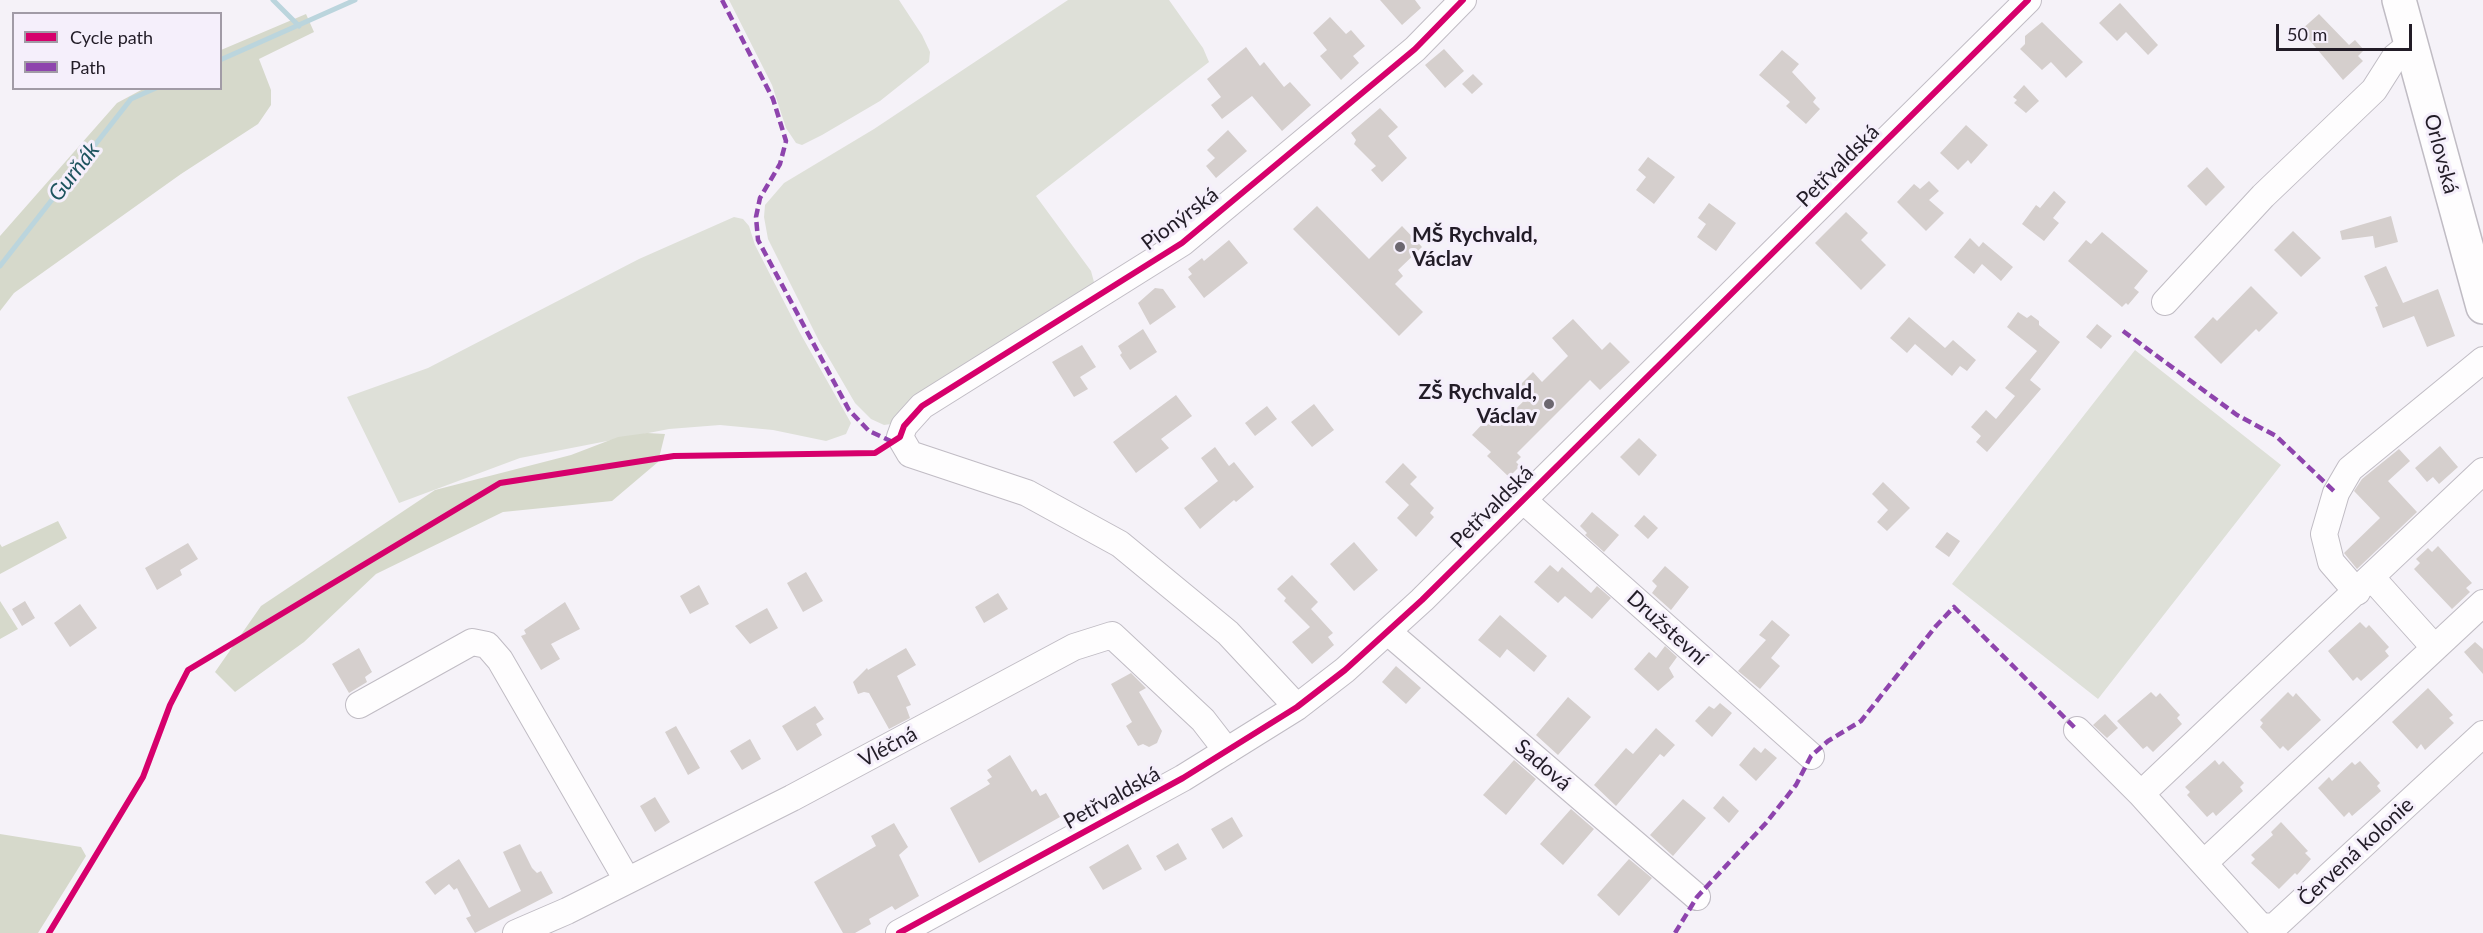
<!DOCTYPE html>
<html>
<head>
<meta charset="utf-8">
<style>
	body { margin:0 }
	#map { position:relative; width:2483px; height:933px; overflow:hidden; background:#f5f2f8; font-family:Lato,sans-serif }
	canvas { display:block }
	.legend { position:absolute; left:12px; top:12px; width:210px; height:78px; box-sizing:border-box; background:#f5effb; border:2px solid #a19ba6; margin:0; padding:8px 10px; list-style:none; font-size:18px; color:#221c27 }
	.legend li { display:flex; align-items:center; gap:12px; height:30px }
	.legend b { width:30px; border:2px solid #a19ba6 }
	.scale { position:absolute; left:2276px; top:24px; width:136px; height:27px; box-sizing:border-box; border:3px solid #221c27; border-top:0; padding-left:8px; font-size:18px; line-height:21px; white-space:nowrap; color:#221c27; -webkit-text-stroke:4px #f5effb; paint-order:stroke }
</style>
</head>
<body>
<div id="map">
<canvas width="2483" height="933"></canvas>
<ul class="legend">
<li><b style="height:8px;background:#d6006c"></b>Cycle path</li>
<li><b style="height:8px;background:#8e44ad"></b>Path</li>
</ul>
<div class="scale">50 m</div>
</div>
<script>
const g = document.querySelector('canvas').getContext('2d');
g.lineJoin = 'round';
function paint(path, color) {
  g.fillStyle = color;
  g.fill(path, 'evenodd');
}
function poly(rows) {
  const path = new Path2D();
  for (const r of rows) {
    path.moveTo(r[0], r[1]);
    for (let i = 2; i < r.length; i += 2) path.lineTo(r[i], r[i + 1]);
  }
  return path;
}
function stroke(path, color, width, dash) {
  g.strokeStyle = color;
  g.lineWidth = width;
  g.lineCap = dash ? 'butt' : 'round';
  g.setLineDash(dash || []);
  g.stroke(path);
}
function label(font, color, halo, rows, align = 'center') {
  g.font = font + ' Lato,sans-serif';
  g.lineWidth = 6;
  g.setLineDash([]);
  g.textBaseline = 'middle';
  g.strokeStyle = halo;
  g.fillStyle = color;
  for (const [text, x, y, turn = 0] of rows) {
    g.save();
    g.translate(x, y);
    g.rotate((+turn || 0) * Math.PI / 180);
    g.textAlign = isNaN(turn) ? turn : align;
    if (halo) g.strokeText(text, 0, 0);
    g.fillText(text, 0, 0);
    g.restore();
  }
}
const green = poly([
	[729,0,899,0,922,35,930,52,929,62,880,101,822,135,802,145,796,143,786,128,772,85],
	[1068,0,1169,0,1203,48,1209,62,1036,196,1091,271,1094,282,1091,287,891,424,884,425,871,419,855,403,820,343,768,239,764,217,765,205,784,183,874,129],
	[734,217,743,219,749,226,755,245,800,333,851,423,846,434,826,441,773,430,720,425,669,429,520,458,399,503,347,397,428,368,639,259],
	[2135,350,2281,465,2098,699,1952,584]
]);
const forest = poly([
	[306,14,314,32,259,59,271,90,271,105,258,124,181,174,14,293,0,311,0,236,117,103,143,89,220,88,221,50],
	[647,433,665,434,658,462,612,501,503,512,376,574,304,642,235,692,215,672,261,606,435,490,571,455,618,437],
	[58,521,67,538,0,574,0,544,2,547],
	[0,601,18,629,0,639],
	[0,834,81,847,86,856,38,933,0,933]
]);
const stream = poly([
	[273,0,299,26],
	[220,60,355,0],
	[0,266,131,99,156,88]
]);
const building = poly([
	[1380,0,1415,0,1421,8,1402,25],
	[2120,3,2158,45,2148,55,2126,32,2117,41,2099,23],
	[2319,14,2349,45,2355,40,2364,50,2358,56,2363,61,2343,80,2301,30],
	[1330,17,1346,34,1351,30,1365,46,1353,56,1359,63,1341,80,1320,56,1327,50,1313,33],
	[2042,22,2083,62,2066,78,2051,62,2042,70,2020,49,2025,44,2025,36],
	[1246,47,1260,66,1264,62,1284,87,1290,82,1311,105,1282,131,1252,96,1222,119,1211,105,1221,97,1207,79],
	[1444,49,1464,71,1445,88,1425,65],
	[1782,50,1799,64,1792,72,1816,98,1813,102,1820,109,1806,124,1786,106,1790,102,1759,75],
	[1473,74,1483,84,1472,94,1462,84],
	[2024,85,2039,101,2026,113,2014,103,2017,100,2013,97],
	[1380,108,1398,127,1388,136,1407,158,1382,182,1371,170,1376,166,1354,144,1356,140,1351,133],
	[1966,125,1988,145,1971,164,1968,160,1958,170,1940,153],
	[1228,130,1247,151,1216,178,1206,166,1215,158,1207,150],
	[1648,157,1675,177,1654,204,1636,190,1646,177,1638,170],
	[2207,167,2225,187,2206,206,2187,186],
	[1929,181,1939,191,1929,200,1944,213,1926,231,1897,202,1914,184,1920,189],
	[2054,191,2066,202,2053,218,2059,223,2044,241,2022,224,2036,205,2040,208],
	[1709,203,1736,223,1716,251,1697,237,1706,224,1698,218],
	[1317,206,1369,259,1402,226,1422,247,1398,270,1403,276,1395,284,1423,312,1399,336,1293,229],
	[1846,212,1868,233,1861,240,1886,265,1861,290,1815,243],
	[2391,216,2398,242,2375,248,2373,236,2342,240,2340,231],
	[2293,231,2321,258,2301,277,2274,250],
	[2102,232,2148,271,2134,288,2139,292,2128,305,2126,303,2122,307,2068,261,2086,240,2091,244],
	[1970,238,1979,247,1983,242,2013,267,2001,281,1982,264,1974,274,1954,257],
	[1229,240,1248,263,1204,298,1188,277,1192,274,1188,269,1202,258,1204,261],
	[2386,266,2403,303,2438,289,2455,336,2427,347,2414,316,2383,328,2375,307,2378,306,2364,276],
	[2251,286,2278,313,2259,332,2256,329,2221,364,2194,337,2213,317,2217,321],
	[1155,288,1163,289,1176,307,1150,325,1138,303],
	[2018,312,2027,318,2031,315,2039,321,2039,325,2060,342,2030,380,2041,389,1987,452,1976,442,1981,436,1971,427,1986,410,1996,419,2015,396,2005,388,2037,351,2007,327],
	[1909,317,1945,348,1953,340,1976,360,1967,371,1960,366,1952,376,1915,344,1907,353,1890,338],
	[1573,319,1602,350,1610,342,1630,362,1600,390,1590,380,1517,453,1521,457,1516,462,1520,466,1509,477,1487,456,1491,452,1472,435,1489,417,1498,426,1529,396,1519,386,1533,372,1542,382,1568,356,1552,338],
	[2097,324,2112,336,2101,349,2086,337],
	[1143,329,1157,352,1130,370,1120,355,1122,353,1118,346],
	[1082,345,1096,367,1080,377,1088,389,1074,397,1052,362],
	[1176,395,1192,416,1161,439,1169,448,1136,473,1113,442],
	[1314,404,1334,430,1312,447,1291,422],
	[1267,406,1277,419,1255,436,1245,423],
	[1639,438,1657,455,1639,476,1620,457],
	[2440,446,2458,467,2439,484,2433,477,2427,482,2415,468],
	[1215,447,1229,466,1234,462,1254,487,1236,502,1234,500,1200,529,1184,508,1218,481,1201,458],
	[2399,449,2410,461,2388,481,2417,512,2357,569,2344,553,2380,518,2354,491,2362,479],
	[1403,463,1417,477,1410,484,1434,508,1430,513,1434,517,1416,537,1397,518,1409,505,1385,482],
	[1883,482,1910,508,1887,531,1877,522,1888,510,1872,494],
	[1592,512,1619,535,1604,552,1585,535,1587,533,1580,526],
	[1644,515,1658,528,1648,539,1634,526],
	[1947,532,1960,541,1949,557,1935,547],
	[1354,542,1378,570,1354,591,1330,564],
	[188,543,198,559,180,570,182,575,157,590,145,568],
	[2438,546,2472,583,2466,588,2470,592,2452,609,2414,569,2420,563,2416,559,2428,548,2432,552],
	[1550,565,1558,572,1562,567,1591,593,1597,586,1611,598,1592,619,1565,596,1558,603,1534,582],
	[1665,566,1689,587,1671,610,1652,593,1657,586,1652,581],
	[806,572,823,601,803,612,787,583],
	[1292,575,1318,602,1311,609,1333,633,1328,637,1334,645,1312,664,1292,642,1310,627,1284,601,1286,598,1277,589],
	[699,585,709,604,690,614,680,596],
	[998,593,1008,609,984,623,975,607],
	[25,601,35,618,22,626,12,609],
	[565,602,580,629,551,644,560,659,541,670,521,636,526,634,524,630],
	[80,604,97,628,70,647,54,623],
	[767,608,778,628,750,644,735,626],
	[1500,615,1547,656,1534,672,1507,649,1500,658,1478,640],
	[1772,620,1790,635,1771,658,1780,666,1760,689,1738,671,1766,640,1759,635],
	[2360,622,2366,628,2369,625,2389,647,2385,651,2389,656,2361,681,2357,677,2353,681,2328,651],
	[2475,642,2483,649,2483,674,2464,652],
	[1665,646,1677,657,1669,668,1674,677,1658,691,1634,669,1649,652,1656,658],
	[359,648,372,672,365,677,367,682,349,693,332,664],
	[906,648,916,665,897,676,911,705,906,707,910,718,889,729,869,693,864,692,858,694,853,682,867,668,868,670],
	[1396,666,1421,688,1406,704,1382,682],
	[1131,673,1146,688,1139,692,1162,731,1157,743,1149,747,1143,744,1138,746,1126,726,1132,722,1111,684],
	[2428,688,2453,715,2449,718,2454,723,2425,750,2421,744,2417,749,2392,722],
	[2151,692,2156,697,2160,693,2180,715,2177,718,2182,724,2153,752,2147,746,2143,749,2117,721],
	[2288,692,2293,697,2296,693,2321,720,2288,751,2283,746,2280,749,2260,727,2263,723,2260,720],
	[1568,697,1591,717,1558,755,1536,735],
	[1720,703,1732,713,1712,737,1695,721,1709,706,1714,709],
	[815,706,824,719,816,724,822,735,797,751,782,726],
	[2105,714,2118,728,2107,738,2093,725],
	[676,726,700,768,688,775,665,732],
	[1656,728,1675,745,1664,757,1660,754,1616,806,1594,785,1626,748,1633,754],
	[750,739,761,759,742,770,730,751],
	[1754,747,1761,753,1765,748,1777,758,1756,781,1739,765],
	[1010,755,1032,792,1036,789,1040,796,1046,793,1060,817,979,863,950,808,990,784,987,780,992,777,987,770],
	[1514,760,1536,779,1506,815,1483,795],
	[2215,760,2219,765,2223,761,2244,783,2240,787,2243,791,2216,816,2213,812,2207,817,2187,795,2190,792,2185,787],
	[2360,761,2380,783,2377,786,2381,791,2352,816,2349,812,2344,817,2318,788,2329,777,2332,781,2352,762,2355,765],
	[1723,796,1739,811,1729,823,1713,808],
	[655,797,670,822,655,832,640,806],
	[1683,799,1706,818,1673,856,1650,835],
	[1571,809,1594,829,1563,865,1540,844],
	[1232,817,1243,836,1223,849,1211,829],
	[2281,822,2308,851,2305,853,2311,859,2297,875,2295,873,2279,889,2251,863,2255,859,2251,855,2273,835,2271,832],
	[894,823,908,847,899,855,919,896,895,910,892,906,869,919,871,924,855,933,843,933,814,882,876,846,871,836],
	[1178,843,1187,859,1165,871,1156,856],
	[520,844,532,868,537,873,541,871,553,893,475,933,466,918,471,916,457,888,454,890,449,884,435,895,425,882,459,859,489,908,521,891,503,852],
	[1128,844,1142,869,1103,890,1089,867],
	[1629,859,1652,878,1619,916,1597,895]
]);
const minor = poly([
	[2165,302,2263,196,2374,90,2395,57,2410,45],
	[1523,500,1811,756],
	[2372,578,2434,647],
	[2357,592,2331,562,2324,534,2336,493,2350,469,2483,360],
	[1388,632,1697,897],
	[359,705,472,642,487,645,500,660,627,880],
	[1297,707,1228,633,1120,544,1027,493,910,454,900,437,904,426,922,406,1182,243,1415,49,1463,0],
	[2077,730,2141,794,2261,927,2275,926,2483,734],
	[2141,794,2483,471],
	[2204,863,2483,603],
	[516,933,567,911,792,798,1074,647,1112,635,1203,720,1227,751],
	[899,933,1183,778,1297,707,1345,670,1422,600,2028,0]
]);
const major = poly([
	[2399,0,2483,307]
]);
const quiet = poly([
	[722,0,773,99,786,141,780,164,760,198,756,217,758,240,849,410,869,431,893,442],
	[2123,331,2237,415,2276,436,2336,493],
	[1675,933,1697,897,1766,823,1796,785,1811,756,1828,741,1861,721,1936,626,1954,607,2077,730]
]);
const cycleway = poly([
	[49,933,143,777,170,705,188,670,500,483,674,456,875,453,900,437,904,426,922,406,1182,243,1415,49,1463,0],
	[899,933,1183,778,1297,707,1345,670,1422,600,2028,0]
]);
const markers = [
	[1400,247,6,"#6c6770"],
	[1549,404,6,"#6c6770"]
];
const streetNames = [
	["Orlovská",2441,154,75],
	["Petřvaldská",1838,166,-45],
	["Pionýrská",1180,219,-37],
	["Petřvaldská",1492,507,-45],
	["Družstevní",1667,628,42],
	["Vléčná",888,747,-28],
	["Sadová",1543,765,41],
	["Petřvaldská",1112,798,-29],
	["Červená kolonie",2356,852,-43]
];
const poiNames = [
	["MŠ Rychvald,",1412,235],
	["Václav",1412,259],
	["ZŠ Rychvald,",1537,392,"right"],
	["Václav",1537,416,"right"]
];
const waterNames = [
	["Gurňák",74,172,-52]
];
paint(green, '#dee0d8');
paint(forest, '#d6d9cb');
stroke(stream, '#bbd5dd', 5);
paint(building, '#d5cfcd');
stroke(minor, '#c0bcc4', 28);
stroke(major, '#c0bcc4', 36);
stroke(minor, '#fefdfe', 26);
stroke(major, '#fefdfe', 33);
stroke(quiet, '#8e44ad', 4.5, [9, 4.5]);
stroke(cycleway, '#d6006c', 6);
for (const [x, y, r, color] of markers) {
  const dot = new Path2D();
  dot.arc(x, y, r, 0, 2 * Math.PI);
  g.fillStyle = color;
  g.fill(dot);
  stroke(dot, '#f5effb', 2);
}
label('21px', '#221c27', '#f5effb', streetNames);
label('bold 21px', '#221c27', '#f5effb', poiNames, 'left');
label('italic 22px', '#1d545e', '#f5effb', waterNames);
</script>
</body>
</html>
